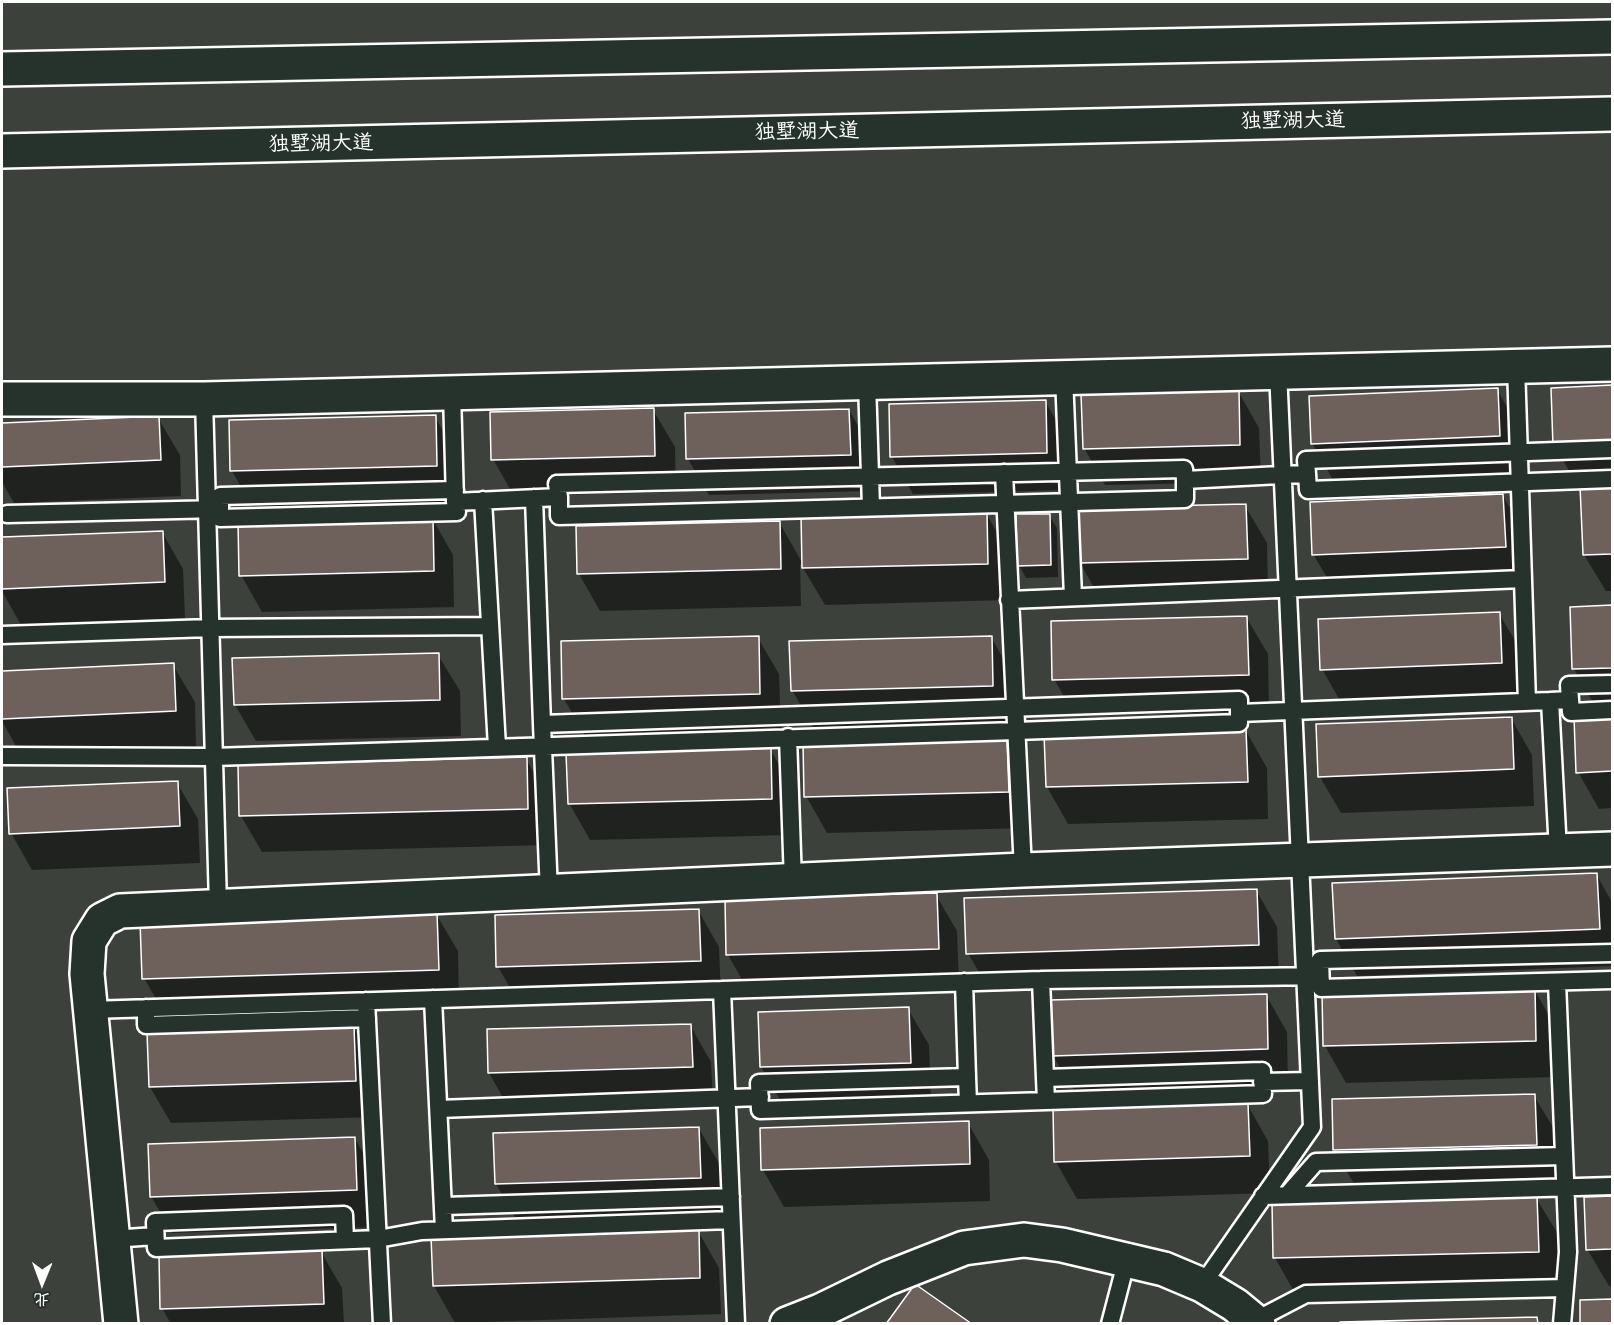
<!DOCTYPE html>
<html>
<head>
<meta charset="utf-8">
<style>
	body { margin:0 }
	#map { position:relative; width:1614px; height:1325px; overflow:hidden; background:#3c413b; font-family:"Playpen Sans","LXGW WenKai TC",sans-serif }
	canvas { display:block }
	.frame { position:absolute; inset:0; border:3px solid #fff; pointer-events:none }
	.north { position:absolute; left:12px; top:1253px; width:60px; height:60px; -webkit-text-stroke:4px #26332d; paint-order:stroke; rotate:181deg; font-size:16px; font-weight:700; line-height:24px; text-align:center; color:#fff }
	.north::after { content:''; display:block; margin:auto; width:21px; height:27px; background:#fff; clip-path:polygon(50% 0,100% 100%,50% 72%,0 100%) }
</style>
</head>
<body>
<div id="map">
<canvas width="1614" height="1325"></canvas>
<div class="frame"></div>
<div class="north">北</div>
</div>
<script>
const g = document.querySelector('canvas').getContext('2d');
g.lineJoin = 'round';
function paint(path, color) {
  g.fillStyle = color;
  g.fill(path, 'evenodd');
}
function poly(rows) {
  const path = new Path2D();
  for (const r of rows) {
    path.moveTo(r[0], r[1]);
    for (let i = 2; i < r.length; i += 2) path.lineTo(r[i], r[i + 1]);
  }
  return path;
}
function stroke(path, color, width, dash) {
  g.strokeStyle = color;
  g.lineWidth = width;
  g.lineCap = dash ? 'butt' : 'round';
  g.setLineDash(dash || []);
  g.stroke(path);
}
function label(font, color, halo, rows, align = 'center') {
  g.font = font + ' "Playpen Sans","LXGW WenKai TC",sans-serif';
  g.lineWidth = 4.5;
  g.setLineDash([]);
  g.textBaseline = 'middle';
  g.strokeStyle = halo;
  g.fillStyle = color;
  for (const [text, x, y, turn = 0] of rows) {
    g.save();
    g.translate(x, y);
    g.rotate((+turn || 0) * Math.PI / 180);
    g.textAlign = isNaN(turn) ? turn : align;
    if (halo) g.strokeText(text, 0, 0);
    g.fillText(text, 0, 0);
    g.restore();
  }
}
const shadow = poly([
	[1612,387,1612,481,1576,483,1555,446,1553,389],
	[1497,390,1519,427,1520,473,1333,480,1312,443],
	[1238,391,1259,428,1261,482,1105,485,1084,448],
	[1045,401,1066,438,1067,490,913,494,892,457],
	[653,410,675,447,676,492,514,496,493,459],
	[849,410,870,447,871,491,709,495,688,459],
	[435,417,456,453,457,503,253,508,232,471],
	[158,418,180,455,181,496,14,503,2,482,2,425],
	[1612,487,1612,591,1606,591,1584,555,1582,488],
	[1503,496,1524,533,1526,583,1335,591,1313,554],
	[1245,506,1267,543,1268,595,1101,600,1080,563],
	[986,513,1007,550,1008,600,825,605,800,563,801,606,600,611,579,574,779,522,803,564],
	[1049,515,1057,528,1058,577,1026,578,1019,565],
	[432,518,453,555,454,607,262,612,241,575],
	[162,532,183,569,185,618,21,625,2,591,2,539],
	[1612,607,1612,705,1595,706,1574,669,1572,608],
	[1499,614,1521,650,1523,699,1343,706,1322,669],
	[1246,617,1268,654,1269,711,1075,716,1054,679],
	[991,637,1012,674,1014,722,813,727,792,690],
	[758,638,779,674,781,731,585,735,564,699],
	[438,655,460,691,461,736,256,741,235,705],
	[173,665,195,702,196,748,21,755,2,721,2,672],
	[1511,718,1532,755,1534,806,1341,813,1320,777],
	[1612,718,1612,808,1599,809,1578,772,1576,719],
	[1246,731,1267,768,1268,819,1068,824,1047,787],
	[1007,740,1028,777,1029,828,827,833,806,796],
	[770,749,791,786,792,835,590,840,569,803],
	[526,759,547,796,548,845,262,852,241,816],
	[177,783,198,819,200,863,32,870,11,833],
	[1596,874,1612,902,1612,966,1357,976,1336,939],
	[1256,890,1277,927,1279,981,989,990,968,953],
	[936,895,957,931,959,985,749,992,728,955],
	[698,910,719,947,721,997,519,1003,498,967],
	[436,914,458,951,459,1006,165,1015,144,978],
	[1534,989,1555,1026,1557,1077,1346,1083,1325,1046],
	[1266,995,1287,1032,1288,1086,1075,1092,1053,1056],
	[908,1009,929,1045,931,1099,782,1103,761,1067],
	[690,1025,711,1062,713,1104,510,1110,489,1073],
	[353,1027,375,1064,376,1117,171,1123,150,1087],
	[1534,1096,1556,1132,1557,1182,1356,1187,1334,1150],
	[1247,1104,1268,1141,1270,1193,1077,1199,1056,1162,1054,1110],
	[968,1123,989,1160,990,1201,784,1207,763,1170,762,1129],
	[699,1129,720,1165,721,1214,517,1221,496,1184],
	[355,1139,376,1175,377,1227,172,1233,151,1196],
	[1536,1198,1558,1234,1559,1288,1296,1295,1275,1258],
	[1586,1198,1612,1198,1612,1286,1609,1286,1587,1249],
	[698,1231,719,1268,721,1314,455,1323,434,1286,433,1239],
	[321,1252,342,1288,344,1324,171,1324,162,1308],
	[1537,1319,1540,1324,1342,1323]
]);
const building = poly([
	[1612,385,1612,444,1553,447,1551,388,1612,385],
	[1498,388,1500,436,1311,444,1309,396,1498,388],
	[1239,390,1240,445,1083,449,1081,394,1239,390],
	[1046,400,1047,453,890,457,889,404,1046,400],
	[654,408,655,456,491,460,490,412,654,408],
	[849,409,851,455,686,459,685,413,849,409],
	[436,415,437,466,230,471,229,420,436,415],
	[159,416,161,460,2,467,2,423,159,416],
	[1612,485,1612,554,1583,555,1580,486,1612,485],
	[1503,494,1506,547,1312,555,1310,502,1503,494],
	[1246,504,1248,559,1079,563,1077,508,1246,504],
	[987,512,988,564,802,568,801,516,987,512],
	[1016,514,1050,514,1051,565,1017,566,1016,514],
	[433,517,434,571,239,576,238,522,433,517],
	[780,521,781,569,577,574,576,526,780,521],
	[163,531,165,582,2,589,2,537,163,531],
	[1612,605,1612,668,1572,669,1570,607,1612,605],
	[1500,612,1502,663,1320,670,1318,619,1500,612],
	[1247,616,1249,675,1052,680,1051,621,1247,616],
	[759,636,760,694,562,699,561,641,759,636],
	[992,636,993,686,791,691,789,641,992,636],
	[439,653,440,700,234,705,232,658,439,653],
	[174,663,176,711,2,719,2,671,174,663],
	[1612,716,1612,771,1576,773,1574,718,1612,716],
	[1512,717,1514,769,1318,777,1316,724,1512,717],
	[1246,729,1248,782,1046,787,1044,734,1246,729],
	[1007,738,1009,792,804,797,803,743,1007,738],
	[771,748,772,799,568,804,566,753,771,748],
	[527,757,528,809,239,816,238,765,527,757],
	[178,781,180,826,9,834,7,788,178,781],
	[1597,873,1600,929,1335,939,1332,883,1597,873],
	[1257,889,1259,945,966,954,964,898,1257,889],
	[937,893,939,949,726,955,725,899,937,893],
	[699,909,701,961,496,967,495,915,699,909],
	[437,912,439,970,142,979,140,921,437,912],
	[1535,987,1536,1041,1323,1046,1322,993,1535,987],
	[1267,994,1268,1049,1052,1056,1050,1000,1267,994],
	[909,1007,911,1063,760,1067,758,1012,909,1007],
	[691,1024,693,1067,488,1073,487,1029,691,1024],
	[354,1026,356,1081,149,1087,147,1032,354,1026],
	[1535,1094,1537,1145,1333,1150,1332,1099,1535,1094],
	[1248,1103,1250,1156,1054,1162,1053,1109,1248,1103],
	[969,1121,970,1164,761,1170,760,1128,969,1121],
	[699,1127,701,1178,495,1184,493,1133,699,1127],
	[355,1137,357,1190,150,1197,148,1144,355,1137],
	[1537,1196,1539,1252,1273,1258,1272,1203,1537,1196],
	[1612,1196,1612,1249,1586,1250,1584,1197,1612,1196],
	[699,1229,700,1278,433,1286,431,1237,699,1229],
	[322,1250,324,1304,160,1309,159,1256,322,1250],
	[915,1284,972,1324,886,1324,915,1284],
	[1612,1299,1612,1324,1580,1324,1580,1300,1612,1299],
	[1537,1317,1538,1324,1340,1322,1537,1317]
]);
const service = poly([
	[1516,366,1527,702],
	[1064,376,1073,597],
	[867,382,871,507],
	[452,393,455,501],
	[204,399,218,905],
	[1004,473,1023,870],
	[1307,474,1306,460,1612,449],
	[559,497,557,484,1184,469,1185,480],
	[534,498,542,724],
	[483,500,497,747],
	[220,509,220,496,455,490],
	[7,514,220,509,220,518,457,512,455,502,559,497,559,516,1185,499,1185,480,1280,475,1307,474,1308,490,1612,479],
	[1009,600,1523,579],
	[2,635,210,628,490,626],
	[1570,700,1569,685,1612,684],
	[1550,701,1558,851],
	[788,737,793,882],
	[3,756,213,757,1016,731,1239,723,1239,713,1550,701,1570,700,1571,712,1612,710],
	[549,893,542,724,1239,700,1239,713],
	[1612,953,1320,960,1321,988,1612,980],
	[1041,980,1045,1078],
	[964,982,967,1077],
	[1557,982,1568,1252,1562,1324],
	[433,999,444,1230],
	[366,1001,382,1324],
	[146,1008,146,1025,367,1018],
	[90,1010,722,990],
	[1262,1071,1263,1094,1046,1101,1045,1078,1262,1071],
	[1262,1082,1310,1081],
	[968,1103,967,1077,759,1083,760,1110,1046,1101],
	[439,1109,760,1097],
	[1287,1195,1316,1162,1564,1156],
	[1263,1196,1612,1186],
	[444,1206,731,1197],
	[112,1239,155,1236],
	[345,1240,344,1215,155,1222,156,1248,378,1239,422,1231,731,1220],
	[1202,1285,1312,1127,1278,371],
	[1254,1321,1306,1294,1565,1288],
	[736,1324,722,990,1041,980,1320,976],
	[1110,1324,1127,1259]
]);
const minor = poly([
	[2,399,204,399,1612,364],
	[121,1324,87,974,89,941,102,920,120,911,1023,870,1612,849],
	[787,1324,820,1311,888,1278,964,1248,1024,1240,1062,1245,1164,1269,1202,1285,1235,1305,1258,1324]
]);
const primary = poly([
	[2,69,1612,37],
	[2,151,1612,114]
]);
const streetNames = [
	["独墅湖大道",1293,121,-1],
	["独墅湖大道",807,132,-1],
	["独墅湖大道",321,144,-1]
];
paint(shadow, '#0007');
paint(building, '#6e615c');
stroke(building, '#fff', 1.5);
stroke(service, '#fff', 21);
stroke(minor, '#fff', 38);
stroke(primary, '#fff', 38);
stroke(service, '#26332d', 16);
stroke(minor, '#26332d', 33);
stroke(primary, '#26332d', 33);
label('21px', '#fff', '#26332d', streetNames);
</script>
</body>
</html>
